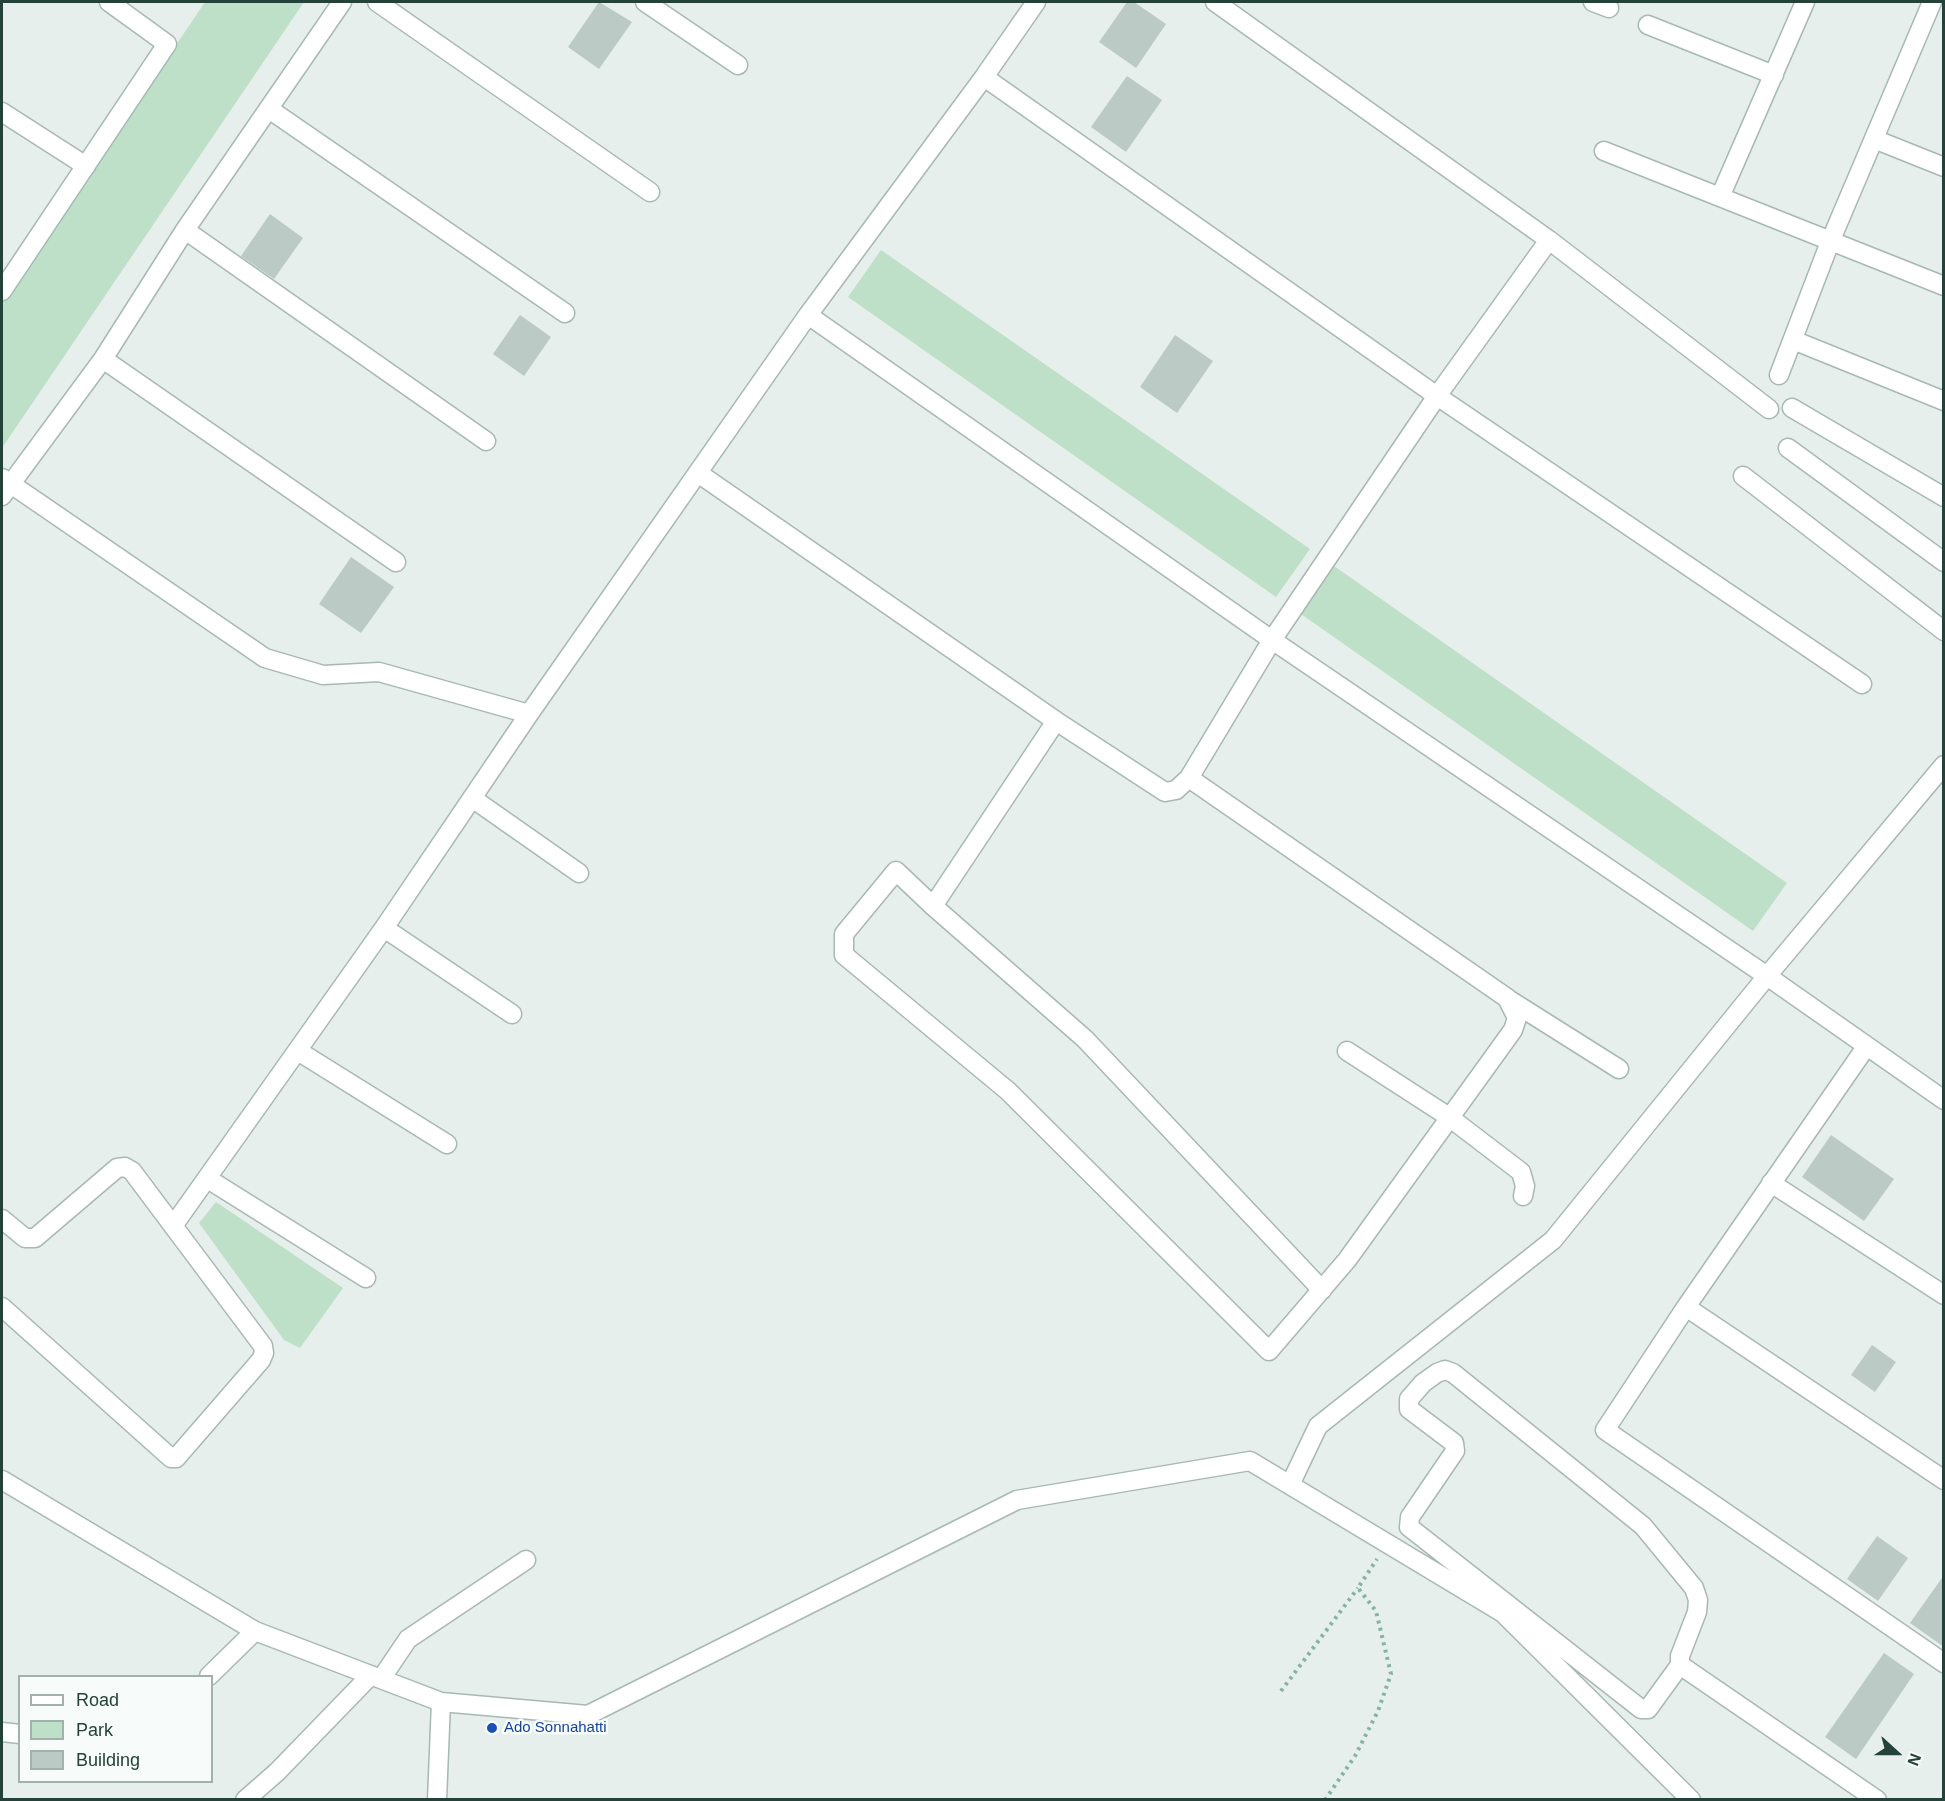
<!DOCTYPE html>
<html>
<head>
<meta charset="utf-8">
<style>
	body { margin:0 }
	#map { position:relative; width:1945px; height:1801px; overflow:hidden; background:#e6efeb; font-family:Helvetica,sans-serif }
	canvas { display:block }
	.frame { position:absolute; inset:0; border:3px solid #24423a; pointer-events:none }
	.legend { position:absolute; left:18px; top:1675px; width:195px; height:108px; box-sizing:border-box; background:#f7fbf9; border:2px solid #a3b1ad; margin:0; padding:8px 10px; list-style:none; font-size:18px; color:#24423a }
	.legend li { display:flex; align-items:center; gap:12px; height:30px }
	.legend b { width:30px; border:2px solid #a3b1ad }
	.north { position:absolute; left:1867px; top:1723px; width:60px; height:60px; -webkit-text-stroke:4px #f7fbf9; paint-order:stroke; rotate:111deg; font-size:16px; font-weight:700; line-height:24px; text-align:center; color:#24423a }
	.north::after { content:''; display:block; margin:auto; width:21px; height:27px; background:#24423a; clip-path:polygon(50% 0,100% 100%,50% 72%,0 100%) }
</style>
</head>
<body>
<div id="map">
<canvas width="1945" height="1801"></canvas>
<div class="frame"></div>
<ul class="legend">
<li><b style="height:8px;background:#fff"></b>Road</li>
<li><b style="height:16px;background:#bfe0c8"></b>Park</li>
<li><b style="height:16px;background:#bbcac4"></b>Building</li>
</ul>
<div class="north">N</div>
</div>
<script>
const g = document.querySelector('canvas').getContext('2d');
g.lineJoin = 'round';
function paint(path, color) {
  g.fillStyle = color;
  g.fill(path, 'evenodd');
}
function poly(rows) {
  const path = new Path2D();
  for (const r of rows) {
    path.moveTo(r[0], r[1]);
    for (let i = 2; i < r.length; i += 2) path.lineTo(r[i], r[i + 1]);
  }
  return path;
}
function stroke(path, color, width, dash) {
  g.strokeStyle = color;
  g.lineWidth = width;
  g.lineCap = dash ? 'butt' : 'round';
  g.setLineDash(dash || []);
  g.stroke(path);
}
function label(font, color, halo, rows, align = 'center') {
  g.font = font + ' Helvetica,sans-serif';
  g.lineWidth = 5;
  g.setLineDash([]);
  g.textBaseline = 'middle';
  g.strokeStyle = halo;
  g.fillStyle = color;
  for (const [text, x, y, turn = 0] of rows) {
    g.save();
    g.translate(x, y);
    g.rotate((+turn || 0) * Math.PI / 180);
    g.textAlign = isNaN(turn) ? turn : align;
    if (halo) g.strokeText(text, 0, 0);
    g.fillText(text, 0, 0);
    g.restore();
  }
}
const green = poly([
	[205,2,304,2,2,448,2,303],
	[881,250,1310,549,1276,597,848,297],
	[1334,566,1787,883,1753,931,1301,614],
	[216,1202,343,1288,300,1348,284,1340,199,1223]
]);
const building = poly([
	[599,2,632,22,599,69,568,47],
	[1127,2,1134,2,1166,24,1136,68,1099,42],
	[1127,76,1162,100,1126,152,1091,127],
	[270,214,303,238,274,279,241,256],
	[520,315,551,337,524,376,493,354],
	[1175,335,1213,361,1177,413,1140,387],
	[351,557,394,587,361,633,319,604],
	[1831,1135,1894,1179,1864,1221,1802,1177],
	[1872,1345,1896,1362,1875,1392,1851,1375],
	[1877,1536,1908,1558,1878,1601,1847,1579],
	[1944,1575,1944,1647,1910,1623],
	[1884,1653,1914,1674,1856,1759,1825,1737]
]);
const path = poly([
	[1281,1691,1358,1588],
	[1325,1800,1355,1756,1378,1711,1391,1674,1376,1611,1358,1588,1377,1559]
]);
const minor = poly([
	[377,2,650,192],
	[645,2,738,65],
	[1215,2,1549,240,1769,409],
	[1593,2,1609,8],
	[1648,25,1774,75],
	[984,77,1437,396,1862,684],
	[269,109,565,313],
	[2,112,86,166],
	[1874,139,1944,167],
	[1604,151,1944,286],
	[1720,197,1805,2],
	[185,230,486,441],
	[2,291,167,44,109,2],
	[808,315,1272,640,1767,976,1944,1100],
	[1793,340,1944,401],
	[103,359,396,562],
	[1779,375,1830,242,1932,2],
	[1792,408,1944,497],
	[1788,448,1944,562],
	[698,473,1056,721,1165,792,1176,790,1189,778,1272,640,1437,396,1549,240],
	[1743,476,1944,631],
	[2,478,265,658,323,675,379,672,529,714],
	[2,496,103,359,185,230,342,2],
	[1056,721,933,906,896,871,844,934,844,955,1008,1091,1269,1351,1347,1260,1513,1030,1517,1018,1507,998,1189,778],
	[472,798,579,873],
	[933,906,1085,1039,1322,1290],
	[384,928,512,1014],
	[1508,999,1619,1069],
	[1866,1047,1686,1307,1605,1430,1944,1663],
	[298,1051,447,1144],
	[1347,1051,1449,1117,1521,1172,1525,1186,1523,1196],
	[208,1179,366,1278],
	[1771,1183,1944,1295],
	[2,1219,25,1238,35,1238,117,1168,125,1167,132,1171,263,1346,264,1353,261,1360,176,1458,171,1458,2,1307],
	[173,1226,384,928,529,714,808,315,984,77,1036,2],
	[1686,1307,1944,1480],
	[2,1480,255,1631,441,1702,588,1715,1017,1500,1250,1461,1503,1613,1691,1800],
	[1290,1485,1318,1426,1553,1240,1767,976,1944,765],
	[1680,1665,1648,1709,1641,1709,1409,1527,1410,1517,1455,1451,1454,1443,1409,1409,1409,1399,1423,1383,1437,1373,1445,1370,1453,1373,1643,1526,1694,1588,1698,1600,1697,1612,1680,1656,1680,1665,1877,1800],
	[209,1676,255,1631],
	[381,1679,408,1639,526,1560],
	[2,1732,20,1734],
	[245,1800,277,1772,371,1675],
	[437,1800,441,1702]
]);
const markers = [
	[492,1728,6,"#1a4fb4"]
];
const transitNames = [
	["Ado Sonnahatti",504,1728]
];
paint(green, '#bfe0c8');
paint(building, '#bbcac4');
stroke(minor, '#a8b8b2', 21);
stroke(path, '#86b3a5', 4, [3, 4.5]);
stroke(minor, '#fff', 18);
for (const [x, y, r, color] of markers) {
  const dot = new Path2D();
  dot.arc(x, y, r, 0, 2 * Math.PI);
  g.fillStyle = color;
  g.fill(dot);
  stroke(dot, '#f7fbf9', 2);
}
label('15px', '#164399', '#f7fbf9', transitNames, 'left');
</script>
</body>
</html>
